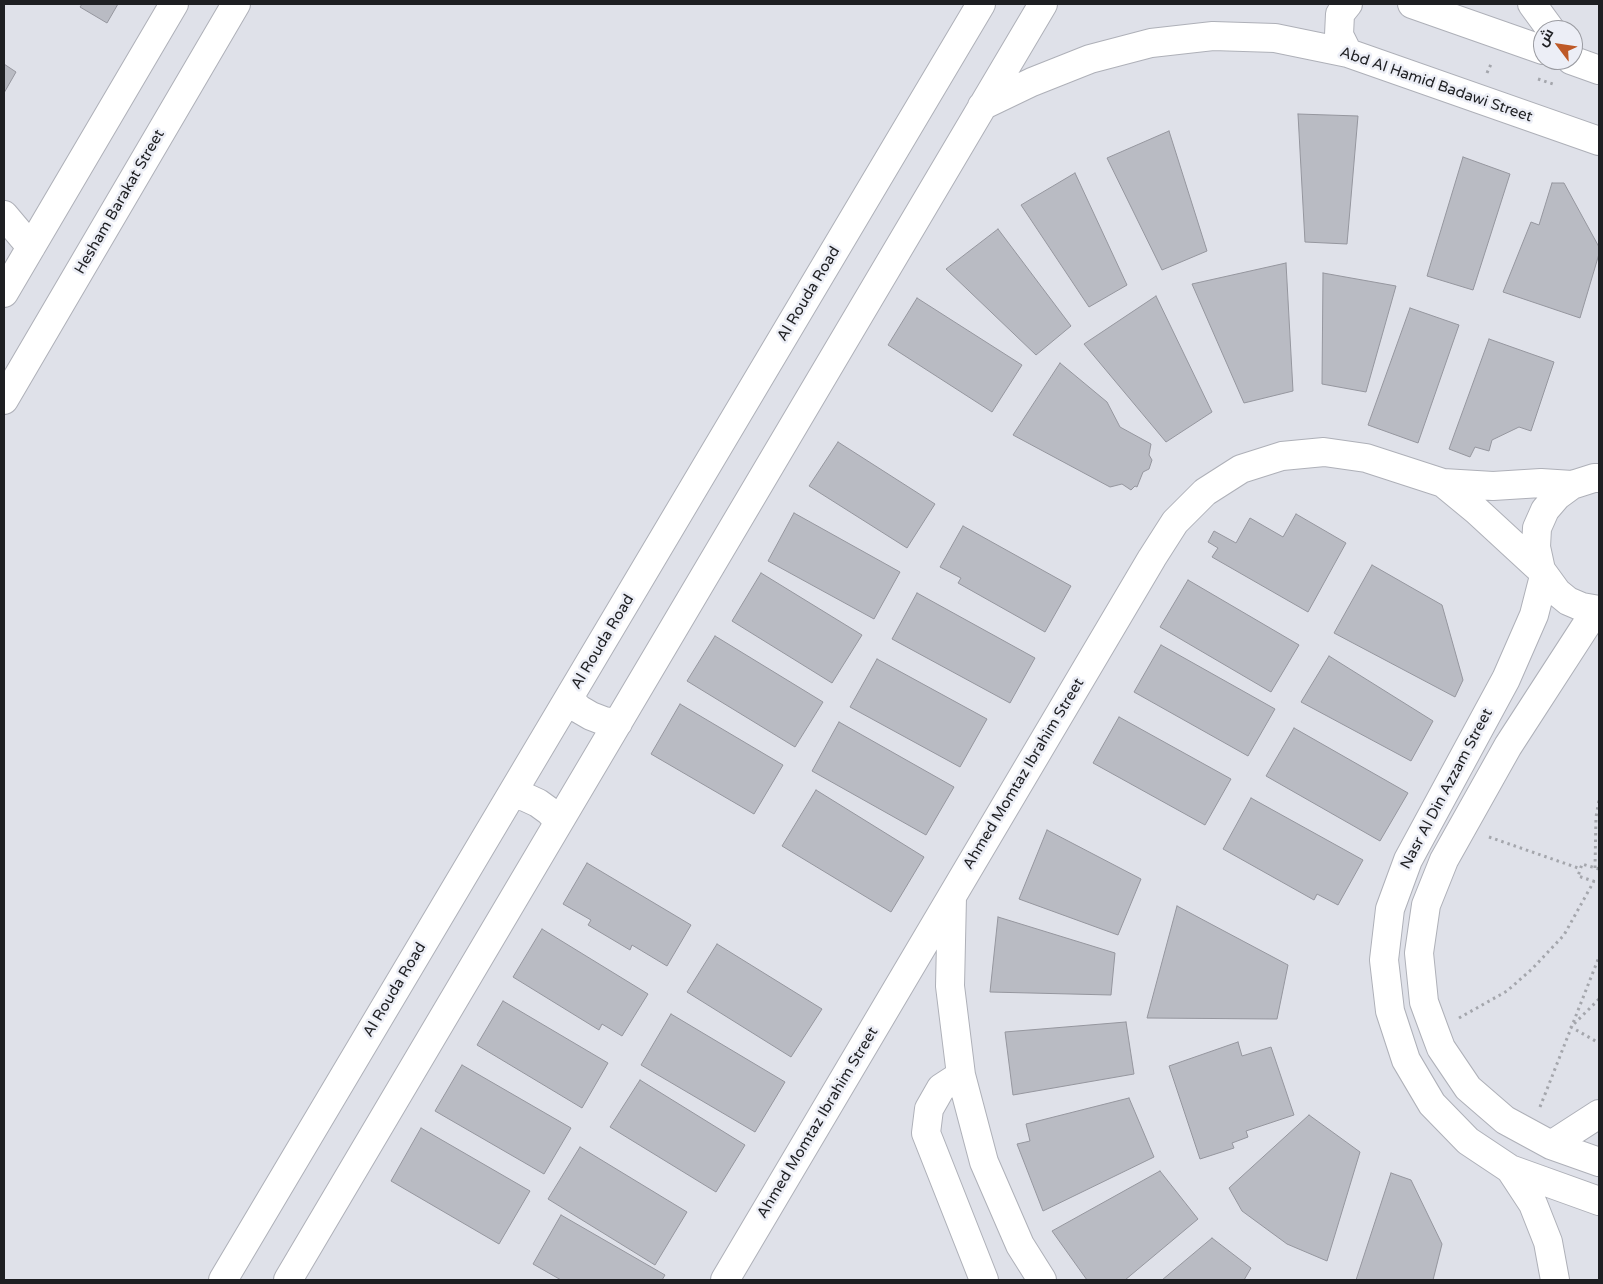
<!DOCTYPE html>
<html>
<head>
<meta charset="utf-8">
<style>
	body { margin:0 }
	#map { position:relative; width:1603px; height:1284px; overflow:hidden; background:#dfe1e9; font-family:"Varela Round",Cairo,sans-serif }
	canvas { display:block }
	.frame { position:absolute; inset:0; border:5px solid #1e1f22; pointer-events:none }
	.north { position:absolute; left:1533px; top:20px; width:50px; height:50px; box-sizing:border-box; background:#eceef6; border:1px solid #9a9ba1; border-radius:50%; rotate:301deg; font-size:14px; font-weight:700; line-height:20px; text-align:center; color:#1e1f22 }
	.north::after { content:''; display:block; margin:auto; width:18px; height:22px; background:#be5927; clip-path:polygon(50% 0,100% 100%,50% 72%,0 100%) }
</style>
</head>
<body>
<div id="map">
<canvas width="1603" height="1284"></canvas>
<div class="frame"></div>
<div class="north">ش</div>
</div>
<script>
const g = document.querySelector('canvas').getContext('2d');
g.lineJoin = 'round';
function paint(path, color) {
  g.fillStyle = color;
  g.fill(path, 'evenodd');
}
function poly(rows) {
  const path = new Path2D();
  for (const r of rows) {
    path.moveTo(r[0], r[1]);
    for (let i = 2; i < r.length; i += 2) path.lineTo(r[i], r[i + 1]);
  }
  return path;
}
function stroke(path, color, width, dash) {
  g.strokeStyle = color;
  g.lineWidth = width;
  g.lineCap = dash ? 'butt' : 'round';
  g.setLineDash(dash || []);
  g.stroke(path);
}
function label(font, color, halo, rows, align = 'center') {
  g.font = font + ' "Varela Round",sans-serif';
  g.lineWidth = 5;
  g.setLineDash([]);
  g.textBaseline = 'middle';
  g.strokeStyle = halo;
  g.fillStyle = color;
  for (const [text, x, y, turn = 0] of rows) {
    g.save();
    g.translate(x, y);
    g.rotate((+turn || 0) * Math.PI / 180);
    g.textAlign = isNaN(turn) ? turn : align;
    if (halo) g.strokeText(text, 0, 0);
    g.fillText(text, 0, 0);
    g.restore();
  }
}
const building = poly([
	[82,4,118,4,107,23,80,7,82,4],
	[4,64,16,72,4,93,4,64],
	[1298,114,1358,116,1347,244,1305,242,1298,114],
	[1169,131,1207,251,1162,270,1107,158,1169,131],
	[1463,157,1510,174,1473,290,1427,276,1463,157],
	[1075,173,1127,285,1089,307,1021,205,1075,173],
	[1552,183,1564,183,1599,247,1599,254,1580,318,1503,292,1531,222,1539,225,1552,183],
	[998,229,1071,326,1036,355,946,269,998,229],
	[1286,263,1293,391,1244,403,1192,284,1286,263],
	[1323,273,1396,286,1366,392,1322,384,1323,273],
	[1156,296,1212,412,1166,442,1084,344,1156,296],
	[917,298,1022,365,992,412,888,345,917,298],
	[1410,308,1459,325,1418,443,1368,425,1410,308],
	[1489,339,1554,362,1531,431,1519,427,1492,440,1489,451,1475,447,1470,457,1449,449,1489,339],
	[1060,363,1107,402,1120,427,1151,444,1149,455,1152,460,1149,469,1143,472,1137,487,1135,486,1131,490,1122,484,1110,487,1013,435,1060,363],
	[838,442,935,504,907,548,809,486,838,442],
	[794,513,900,572,874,619,768,561,794,513],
	[1296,514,1346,543,1308,612,1212,557,1218,548,1208,542,1214,531,1236,543,1250,518,1283,537,1296,514],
	[963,526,1071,586,1045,632,958,583,961,578,940,567,963,526],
	[1372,565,1442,605,1463,680,1455,697,1334,633,1372,565],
	[761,573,862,635,832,683,732,621,761,573],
	[1188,580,1299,645,1271,692,1160,627,1188,580],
	[917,593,1035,658,1010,703,892,639,917,593],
	[715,636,823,702,795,747,687,681,715,636],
	[1161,645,1275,709,1248,756,1134,692,1161,645],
	[1329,656,1433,721,1411,761,1301,702,1329,656],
	[877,659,987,719,960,767,850,707,877,659],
	[680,704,783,765,754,814,651,754,680,704],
	[1119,717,1231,779,1205,825,1093,763,1119,717],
	[839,722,954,787,926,835,812,771,839,722],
	[1294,728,1408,793,1380,841,1266,776,1294,728],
	[816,790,924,857,891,912,782,846,816,790],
	[1251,798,1363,860,1338,905,1317,894,1314,900,1223,849,1251,798],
	[1047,830,1141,879,1118,935,1019,899,1047,830],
	[587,863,691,925,667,966,632,945,630,950,588,925,591,920,563,904,587,863],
	[1177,906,1288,965,1277,1019,1147,1018,1177,906],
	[998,917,1115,953,1111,995,990,992,998,917],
	[542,929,648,994,622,1036,602,1024,599,1030,513,977,542,929],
	[717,944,822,1009,791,1057,687,992,717,944],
	[503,1001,608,1063,582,1108,477,1045,503,1001],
	[671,1014,785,1082,755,1132,641,1065,671,1014],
	[1126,1022,1134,1074,1013,1095,1005,1032,1126,1022],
	[1238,1042,1242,1056,1271,1047,1294,1115,1246,1131,1248,1137,1232,1143,1234,1148,1200,1159,1169,1066,1238,1042],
	[462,1065,571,1128,544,1174,435,1111,462,1065],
	[640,1080,745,1145,716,1192,610,1127,640,1080],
	[1129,1098,1154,1157,1043,1211,1017,1144,1030,1141,1026,1124,1129,1098],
	[1309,1115,1360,1152,1327,1261,1287,1244,1242,1211,1229,1188,1309,1115],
	[421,1128,530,1191,499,1244,391,1181,421,1128],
	[580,1147,687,1212,655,1265,548,1199,580,1147],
	[1160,1171,1198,1219,1125,1280,1087,1280,1052,1231,1160,1171],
	[1391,1173,1411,1180,1442,1244,1433,1280,1356,1280,1391,1173],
	[561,1215,665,1275,662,1280,561,1280,533,1264,561,1215],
	[1212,1238,1251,1268,1244,1280,1162,1280,1212,1238]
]);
const path = poly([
	[1487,73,1491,64,1494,65],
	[1538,79,1556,85],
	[1489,837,1581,869],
	[1595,868,1596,817,1599,800],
	[1599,869,1582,864,1578,876,1599,883],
	[1599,999,1571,1027,1599,1043],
	[1459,1018,1507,991,1532,969,1564,935,1594,881],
	[1540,1107,1599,957]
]);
const minor = poly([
	[1412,4,1543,50],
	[1532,4,1551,30],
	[1348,53,1339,35,1340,14,1348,4],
	[1571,60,1599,70],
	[982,106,1032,82,1090,59,1151,43,1213,36,1275,38,1348,53,1599,141],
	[4,215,31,247],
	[4,293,174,4],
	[4,400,236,4],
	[1599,478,1594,478,1572,485,1557,496,1545,510,1537,528,1536,547,1541,570,1557,592,1568,601,1582,607,1599,610],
	[1443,483,1477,511,1541,570],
	[1544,576,1534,615,1506,679,1408,860,1390,909,1384,960,1390,1011,1406,1060,1432,1104,1468,1141,1510,1169,1599,1201],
	[1596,610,1508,746,1444,860,1426,905,1419,953,1424,1002,1435,1032,1441,1048,1468,1088,1505,1120,1551,1145,1599,1162],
	[569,699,579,709,591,716,604,721,618,723],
	[512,794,525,797,538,803,549,811,558,821],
	[952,897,950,986,961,1075,984,1162,1020,1245,1042,1280],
	[961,1075,941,1088,929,1109,926,1133,984,1280],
	[1551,1145,1599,1114],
	[1510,1169,1533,1204,1548,1242,1555,1280],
	[223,1280,981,4],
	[288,1280,1043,4],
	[725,1280,1152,558,1175,522,1205,492,1241,469,1282,456,1324,452,1366,458,1443,483,1493,486,1541,483,1572,485]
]);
const streetNames = [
	["Abd Al Hamid Badawi Street",1436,85,19],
	["Hesham Barakat Street",120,202,-60],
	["Al Rouda Road",809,294,-59],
	["Al Rouda Road",603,642,-59],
	["Ahmed Momtaz Ibrahim Street",1024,774,-59],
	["Nasr Al Din Azzam Street",1447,789,-62],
	["Al Rouda Road",395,990,-59],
	["Ahmed Momtaz Ibrahim Street",818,1123,-59]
];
paint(building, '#b9bbc3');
stroke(building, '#95969e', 1);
stroke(minor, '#aeb0b8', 30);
stroke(path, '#a4a6ac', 3, [2.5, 4]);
stroke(minor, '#fff', 28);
label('15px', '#1e1f22', '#eceef6', streetNames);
</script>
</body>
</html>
